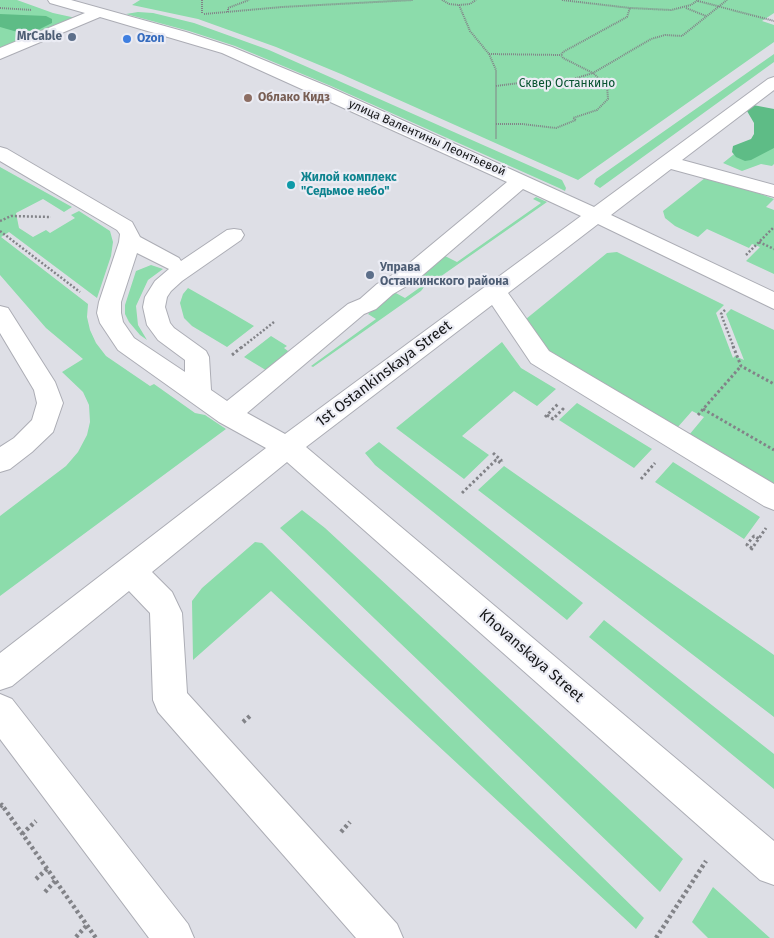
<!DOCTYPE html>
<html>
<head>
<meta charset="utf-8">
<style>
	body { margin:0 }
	canvas { display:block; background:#dedfe6 }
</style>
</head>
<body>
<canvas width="774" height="938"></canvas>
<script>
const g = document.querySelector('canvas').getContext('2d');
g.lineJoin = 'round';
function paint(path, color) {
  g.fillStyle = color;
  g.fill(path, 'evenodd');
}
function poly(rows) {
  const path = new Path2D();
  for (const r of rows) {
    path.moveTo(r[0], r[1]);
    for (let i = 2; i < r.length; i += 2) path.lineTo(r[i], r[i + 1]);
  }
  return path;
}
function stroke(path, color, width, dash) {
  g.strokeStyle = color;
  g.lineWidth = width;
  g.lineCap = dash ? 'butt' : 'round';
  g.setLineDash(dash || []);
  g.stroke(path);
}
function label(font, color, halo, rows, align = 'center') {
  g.font = font + ' "Fira Sans",sans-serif';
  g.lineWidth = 4.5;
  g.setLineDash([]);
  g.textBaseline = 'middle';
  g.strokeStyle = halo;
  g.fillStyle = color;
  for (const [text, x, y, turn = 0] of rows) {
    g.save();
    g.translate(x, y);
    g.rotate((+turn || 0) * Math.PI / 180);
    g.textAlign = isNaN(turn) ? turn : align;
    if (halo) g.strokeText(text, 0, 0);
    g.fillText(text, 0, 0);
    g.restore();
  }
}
const green = poly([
	[0,0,17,0,53,13,76,18,0,49],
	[140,0,774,0,774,13,762,21,774,25,774,42,578,180,341,74,276,47,198,19,132,5],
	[138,12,153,13,194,23,269,50,562,180,566,188,565,191,559,188,331,86,235,46,189,31,126,14],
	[774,54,774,62,600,188,594,184,596,179],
	[774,122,774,164,772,166,761,164,742,171,723,163],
	[0,167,72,207,64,212,43,199,16,213,19,228,33,237,46,230,50,233,75,218,71,215,79,211,110,231,113,242,111,256,97,298,9,232,1,237,88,304,87,317,90,330,96,343,106,356,150,386,154,384,195,413,205,415,226,429,0,596,0,516,66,466,78,452,87,435,90,422,89,405,83,392,62,372,83,359,46,328,0,275],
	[705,178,742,187,774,199,766,207,774,210,774,274,746,261,760,247,752,244,749,248,707,229,698,237,675,226,665,218,663,211],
	[536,197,547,202,437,279,432,281,422,276,445,256,457,262,541,203,533,199],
	[617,252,724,305,716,313,733,358,735,356,744,360,726,314,731,309,774,330,774,486,689,435,704,417,692,411,677,428,550,352,526,319,607,253],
	[151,265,163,269,148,280,136,306,138,325,147,340,140,335,129,322,125,314,125,305,136,271],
	[422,286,424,287,421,291,313,367,311,366,376,319,368,314,394,292,405,298],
	[188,288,225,309,254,326,227,347,192,326,184,318,180,303,183,294],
	[271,336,287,346,284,348,292,354,269,372,244,357],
	[502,342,521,368,556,389,537,406,514,391,462,436,489,455,464,479,396,428],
	[577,403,652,449,634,468,559,420],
	[379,442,583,603,567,620,375,465,365,453],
	[673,462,760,517,744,539,655,482],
	[504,466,774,655,774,717,478,490],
	[302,510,325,528,683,859,660,892,280,528],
	[255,542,262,543,644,918,636,929,271,591,193,660,192,601,202,588],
	[604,620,774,754,774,789,589,637],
	[713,887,770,938,708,938,692,922]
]);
const forest = poly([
	[0,14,46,16,52,19,52,23,38,30,21,33,0,27],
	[753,105,774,109,774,148,751,160,745,161,736,157,732,152,733,146,751,139,754,134,754,123,747,111]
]);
const pathFar3 = poly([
	[202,0,202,14],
	[442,0,449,4,459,5,470,4,476,0],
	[562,0,630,8],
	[698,1,774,21],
	[459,5,470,31,489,54,496,70,496,139],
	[0,8,32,10],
	[686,8,706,16],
	[228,12,228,8,249,0],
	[204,14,282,7,413,0],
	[489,54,561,55],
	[496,86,535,81,570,80,593,73,651,39,665,35,682,36,727,0],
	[496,124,522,124,556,128,576,120,573,118,597,110,608,99,607,86,593,73,563,58,561,55,563,52,627,17,630,8,671,10,691,5,698,0]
]);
const pathFar2 = poly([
	[0,221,11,216,51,217],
	[0,231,80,292],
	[759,242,774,249],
	[746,255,774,227],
	[725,310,721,314,734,348],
	[241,348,274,322]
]);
const pathFar1 = poly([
	[733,346,741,366,774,384],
	[232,355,243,346],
	[703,409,774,450],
	[547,415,553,419,563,409,561,408],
	[698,415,741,366],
	[545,417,558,404],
	[493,453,502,461],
	[641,479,655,463],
	[462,493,496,460,501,463,502,461],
	[752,548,747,545,748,543,754,536,759,539],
	[751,550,766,528]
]);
const path = poly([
	[243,722,250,716],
	[0,807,2,805,96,938],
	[341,832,350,822],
	[22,834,36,821],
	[36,879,47,869],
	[45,892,55,881],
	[76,937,87,925],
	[656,938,706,861]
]);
const minor = poly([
	[48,0,71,0,186,32,232,47,329,87,594,207,768,79,774,77,774,90,682,160,774,185,774,197,671,169,611,215,774,292,774,309,598,224,508,293,549,351,774,484,774,510,764,506,531,363,492,305,306,447,774,841,774,885,760,880,287,462,152,572,172,592,182,613,187,693,397,924,403,938,356,938,158,712,153,700,150,613,129,591,12,686,0,690,0,653,266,448,219,422,118,350,100,323,97,313,99,302,119,242,120,234,117,230,0,161,0,147,7,149,132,222,140,237,179,258,181,261,227,230,234,229,241,230,244,235,241,240,182,281,171,291,167,297,165,307,170,323,174,328,206,351,209,357,211,390,227,401,348,304,360,299,377,284,401,270,507,182,222,53,100,17,0,59,0,48,85,13,50,3,48,0],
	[523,189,581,216,285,434,247,413,364,314,376,309,393,294,417,280,523,189],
	[137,253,169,269,155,281,145,297,143,307,147,325,158,340,185,360,185,372,134,338,123,322,121,313,121,302,137,253],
	[0,306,8,308,55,382,63,403,53,432,32,452,10,469,0,472,0,447,14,438,32,420,37,403,34,390,0,333,0,306],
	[0,694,12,699,188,924,194,938,149,938,0,739,0,694]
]);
const markers = [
	[72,37,5,"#5c6f8a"],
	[127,39,5,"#3f7fe0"],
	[248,98,5,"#8d6e63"],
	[291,185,5,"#0f9aa8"],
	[370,275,5,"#5c6f8a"]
];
const farServicenames = [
	["MrCable",62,37],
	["Управа",380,268,"left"],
	["Останкинского района",380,282,"left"]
];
const farShopnames = [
	["Ozon",137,39]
];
const farParknames = [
	["Сквер Останкино",567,84]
];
const farEducationnames = [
	["Облако Кидз",258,98]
];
const farStreetnames = [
	["улица Валентины Леонтьевой",427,138,24]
];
const farCulturenames = [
	["Жилой комплекс",301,178],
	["\"Седьмое небо\"",301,192]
];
const streetNames = [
	["1st Ostankinskaya Street",384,374,-37],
	["Khovanskaya Street",531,656,41]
];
paint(green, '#8cdcab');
paint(forest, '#5ebc86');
stroke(minor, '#acadb5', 2);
stroke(pathFar3, '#828388', 2, [1, 1]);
stroke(pathFar2, '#828388', 2.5, [2, 2]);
stroke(pathFar1, '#828388', 3, [2.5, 2.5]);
stroke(path, '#828388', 4.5, [3, 3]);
paint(minor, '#fff');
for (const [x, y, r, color] of markers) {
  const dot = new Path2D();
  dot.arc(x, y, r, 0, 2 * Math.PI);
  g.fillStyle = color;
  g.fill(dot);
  stroke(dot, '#ebecf4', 2);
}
label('bold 12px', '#4e5e75', '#ebecf4', farServicenames, 'right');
label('bold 12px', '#366cbe', '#ebecf4', farShopnames, 'left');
label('12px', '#095431', '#ebecf4', farParknames);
label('bold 12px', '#785e54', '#ebecf4', farEducationnames, 'left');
label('12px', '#151618', '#ebecf4', farStreetnames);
label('bold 12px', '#0d838f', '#ebecf4', farCulturenames, 'left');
label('15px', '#151618', '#ebecf4', streetNames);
</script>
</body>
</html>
